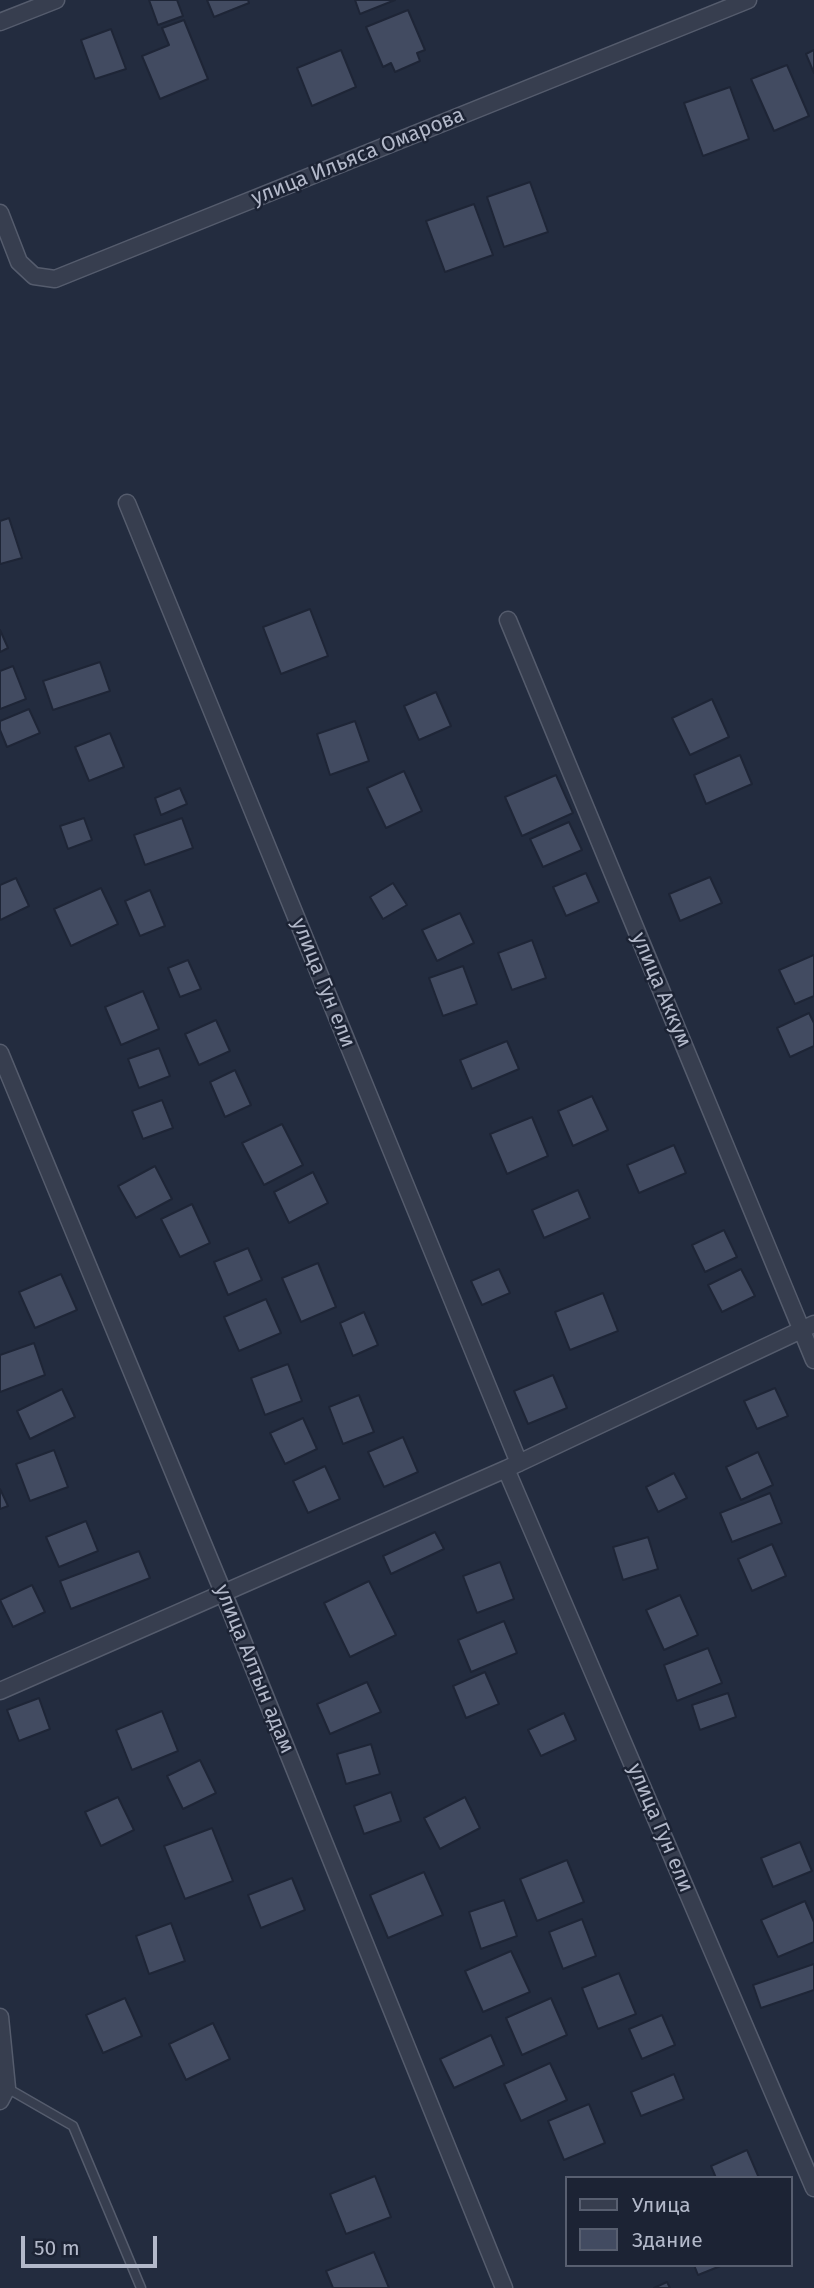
<!DOCTYPE html>
<html>
<head>
<meta charset="utf-8">
<style>
	body { margin:0 }
	#map { position:relative; width:814px; height:2288px; overflow:hidden; background:#232c3f; font-family:"Fira Sans",sans-serif }
	canvas { display:block }
	.legend { position:absolute; left:565px; top:2176px; width:228px; height:91px; box-sizing:border-box; background:#1c2334; border:2px solid #585f70; margin:0; padding:9px 12px; list-style:none; font-size:21px; color:#b3b9ca }
	.legend li { display:flex; align-items:center; gap:14px; height:35px }
	.legend b { width:35px; border:2px solid #585f70 }
	.scale { position:absolute; left:21px; top:2236px; width:136px; height:32px; box-sizing:border-box; border:4px solid #b3b9ca; border-top:0; padding-left:9px; font-size:21px; line-height:24px; white-space:nowrap; color:#b3b9ca; -webkit-text-stroke:5px #1c2334; paint-order:stroke }
</style>
</head>
<body>
<div id="map">
<canvas width="814" height="2288"></canvas>
<ul class="legend">
<li><b style="height:9px;background:#373e4f"></b>Улица</li>
<li><b style="height:19px;background:#424b61"></b>Здание</li>
</ul>
<div class="scale">50 m</div>
</div>
<script>
const g = document.querySelector('canvas').getContext('2d');
g.lineJoin = 'round';
function paint(path, color) {
  g.fillStyle = color;
  g.fill(path, 'evenodd');
}
function poly(rows) {
  const path = new Path2D();
  for (const r of rows) {
    path.moveTo(r[0], r[1]);
    for (let i = 2; i < r.length; i += 2) path.lineTo(r[i], r[i + 1]);
  }
  return path;
}
function stroke(path, color, width, dash) {
  g.strokeStyle = color;
  g.lineWidth = width;
  g.lineCap = dash ? 'butt' : 'round';
  g.setLineDash(dash || []);
  g.stroke(path);
}
function label(font, color, halo, rows, align = 'center') {
  g.font = font + ' "Fira Sans",sans-serif';
  g.lineWidth = 5;
  g.setLineDash([]);
  g.textBaseline = 'middle';
  g.strokeStyle = halo;
  g.fillStyle = color;
  for (const [text, x, y, turn = 0] of rows) {
    g.save();
    g.translate(x, y);
    g.rotate((+turn || 0) * Math.PI / 180);
    g.textAlign = isNaN(turn) ? turn : align;
    if (halo) g.strokeText(text, 0, 0);
    g.fillText(text, 0, 0);
    g.restore();
  }
}
const building = poly([
	[149,0,177,0,183,16,158,25,149,0],
	[207,0,248,0,249,3,214,17,207,0],
	[355,0,395,0,360,14,355,0],
	[408,10,425,50,417,53,420,61,395,72,391,63,383,67,366,27,408,10],
	[184,20,208,79,160,99,142,56,169,45,162,28,184,20],
	[111,29,126,69,95,79,81,40,111,29],
	[341,50,356,87,312,106,297,68,341,50],
	[814,50,814,73,806,54,814,50],
	[787,65,809,116,774,131,751,79,787,65],
	[730,87,749,139,703,156,684,103,730,87],
	[530,182,548,232,504,247,487,197,530,182],
	[474,204,493,255,445,272,426,221,474,204],
	[9,518,22,558,0,564,0,521,9,518],
	[310,609,328,656,281,674,263,627,310,609],
	[0,630,8,648,0,652,0,630],
	[100,662,110,691,53,710,43,681,100,662],
	[13,666,26,699,0,709,0,671,13,666],
	[436,692,451,726,419,740,404,706,436,692],
	[712,699,729,737,690,755,672,718,712,699],
	[29,709,40,733,7,747,0,730,0,721,29,709],
	[355,721,369,761,330,775,317,734,355,721],
	[110,733,124,767,89,781,75,747,110,733],
	[740,755,752,784,706,804,694,775,740,755],
	[404,771,422,811,386,828,367,788,404,771],
	[556,775,573,813,522,836,505,797,556,775],
	[180,788,187,804,161,815,155,798,180,788],
	[84,818,92,840,68,849,60,826,84,818],
	[182,818,193,848,145,865,134,835,182,818],
	[569,822,582,850,543,867,530,839,569,822],
	[586,873,599,902,566,916,553,887,586,873],
	[710,877,722,903,680,921,669,894,710,877],
	[16,878,29,906,0,920,0,885,16,878],
	[393,883,407,905,383,919,370,897,393,883],
	[101,888,118,924,71,946,54,909,101,888],
	[150,890,165,926,140,936,125,901,150,890],
	[460,913,474,943,437,961,422,930,460,913],
	[532,940,546,978,512,990,498,953,532,940],
	[814,955,814,996,795,1004,779,970,814,955],
	[188,960,201,989,180,997,168,968,188,960],
	[463,966,477,1004,443,1016,429,978,463,966],
	[143,991,159,1029,121,1045,105,1007,143,991],
	[809,1013,814,1023,814,1046,790,1057,777,1028,809,1013],
	[216,1020,230,1051,199,1065,185,1034,216,1020],
	[507,1041,519,1069,472,1089,460,1060,507,1041],
	[159,1048,170,1076,139,1088,128,1059,159,1048],
	[235,1070,251,1105,225,1117,210,1082,235,1070],
	[592,1096,608,1130,573,1146,558,1111,592,1096],
	[162,1100,173,1128,143,1139,132,1111,162,1100],
	[532,1117,548,1156,507,1174,490,1134,532,1117],
	[282,1124,303,1165,264,1185,242,1143,282,1124],
	[674,1145,686,1173,639,1193,627,1165,674,1145],
	[155,1166,172,1199,136,1218,118,1186,155,1166],
	[313,1172,328,1203,289,1223,274,1192,313,1172],
	[578,1190,590,1218,544,1238,532,1210,578,1190],
	[192,1204,210,1243,180,1257,161,1219,192,1204],
	[724,1230,737,1257,705,1272,692,1245,724,1230],
	[248,1248,262,1280,228,1295,214,1262,248,1248],
	[318,1263,336,1307,301,1322,282,1278,318,1263],
	[499,1269,510,1293,482,1305,471,1281,499,1269],
	[741,1269,755,1296,722,1312,708,1285,741,1269],
	[61,1274,77,1310,35,1328,19,1292,61,1274],
	[603,1293,618,1331,570,1350,555,1312,603,1293],
	[266,1299,281,1333,239,1351,224,1317,266,1299],
	[364,1312,378,1345,353,1356,340,1323,364,1312],
	[34,1343,45,1375,0,1392,0,1355,34,1343],
	[288,1364,302,1401,265,1415,251,1378,288,1364],
	[553,1375,567,1408,528,1424,514,1391,553,1375],
	[775,1388,788,1416,757,1429,744,1401,775,1388],
	[62,1389,75,1417,30,1439,17,1411,62,1389],
	[359,1395,374,1432,343,1444,329,1407,359,1395],
	[303,1418,317,1449,285,1464,270,1433,303,1418],
	[403,1437,418,1472,384,1487,368,1452,403,1437],
	[54,1450,68,1487,30,1501,16,1464,54,1450],
	[758,1452,773,1485,741,1500,726,1467,758,1452],
	[325,1466,340,1499,308,1513,293,1481,325,1466],
	[674,1473,687,1498,658,1512,646,1487,674,1473],
	[0,1489,8,1506,0,1509,0,1489],
	[770,1493,782,1523,732,1542,720,1513,770,1493],
	[86,1521,98,1551,59,1567,46,1537,86,1521],
	[435,1532,444,1549,391,1574,383,1556,435,1532],
	[648,1537,658,1569,623,1580,613,1547,648,1537],
	[772,1544,786,1576,752,1591,738,1559,772,1544],
	[139,1551,150,1578,71,1609,60,1581,139,1551],
	[500,1562,514,1599,477,1613,463,1576,500,1562],
	[369,1581,396,1635,350,1657,324,1603,369,1581],
	[32,1585,45,1612,13,1627,0,1600,32,1585],
	[680,1595,698,1635,664,1650,646,1610,680,1595],
	[504,1621,517,1653,471,1672,458,1640,504,1621],
	[708,1648,722,1683,677,1701,664,1665,708,1648],
	[485,1672,499,1704,466,1718,453,1686,485,1672],
	[367,1682,381,1712,330,1734,317,1704,367,1682],
	[728,1693,736,1717,700,1730,692,1705,728,1693],
	[39,1698,50,1729,19,1741,7,1710,39,1698],
	[162,1711,178,1751,132,1770,116,1730,162,1711],
	[564,1713,576,1740,541,1756,528,1730,564,1713],
	[371,1744,380,1774,346,1784,337,1754,371,1744],
	[200,1760,216,1793,183,1809,167,1776,200,1760],
	[391,1792,401,1821,364,1834,354,1806,391,1792],
	[118,1797,134,1830,101,1846,85,1812,118,1797],
	[465,1797,480,1828,440,1849,424,1818,465,1797],
	[212,1828,233,1881,185,1899,164,1846,212,1828],
	[800,1842,812,1871,773,1887,761,1858,800,1842],
	[567,1860,584,1902,537,1921,520,1879,567,1860],
	[424,1872,443,1915,388,1938,370,1895,424,1872],
	[292,1878,305,1910,261,1928,248,1895,292,1878],
	[504,1900,517,1936,481,1949,469,1912,504,1900],
	[805,1901,814,1922,814,1942,778,1957,761,1920,805,1901],
	[582,1919,596,1956,563,1969,549,1932,582,1919],
	[171,1923,185,1961,149,1974,136,1936,171,1923],
	[511,1951,530,1992,483,2012,465,1971,511,1951],
	[814,1964,814,1990,761,2008,753,1985,814,1964],
	[619,1973,636,2014,598,2029,582,1988,619,1973],
	[125,1998,142,2036,103,2053,86,2015,125,1998],
	[551,1998,567,2035,522,2055,506,2018,551,1998],
	[662,2015,675,2045,642,2059,629,2029,662,2015],
	[213,2023,230,2059,186,2080,169,2044,213,2023],
	[491,2035,504,2065,454,2088,440,2059,491,2035],
	[550,2063,567,2100,521,2121,504,2084,550,2063],
	[674,2074,684,2099,641,2116,631,2092,674,2074],
	[589,2104,605,2143,564,2160,548,2121,589,2104],
	[747,2150,759,2178,716,2178,711,2166,747,2150],
	[375,2176,391,2217,346,2234,330,2194,375,2176],
	[374,2252,389,2288,333,2288,326,2271,374,2252],
	[694,2265,723,2265,698,2275,694,2265],
	[667,2282,670,2288,654,2288,667,2282]
]);
const service = poly([
	[7,2088,73,2126,141,2288]
]);
const minor = poly([
	[0,22,56,0],
	[0,213,19,262,34,276,55,279,748,0],
	[127,503,519,1463],
	[508,620,814,1360],
	[0,1053,223,1592,504,2288],
	[506,1469,814,2188],
	[0,1691,506,1469,814,1324],
	[0,2017,7,2088,0,2101]
]);
const streetNames = [
	["улица Ильяса Омарова",358,157,-22],
	["улица Гун ели",323,983,68],
	["улица Аккум",661,990,67],
	["улица Алтын адам",254,1669,68],
	["улица Гун ели",660,1828,67]
];
paint(building, '#424b61');
stroke(building, '#1e2536', 2);
stroke(service, '#555c6d', 11);
stroke(minor, '#555c6d', 19);
stroke(service, '#373e4f', 8);
stroke(minor, '#373e4f', 16);
label('21px', '#b3b9ca', '#1c2334', streetNames);
</script>
</body>
</html>
